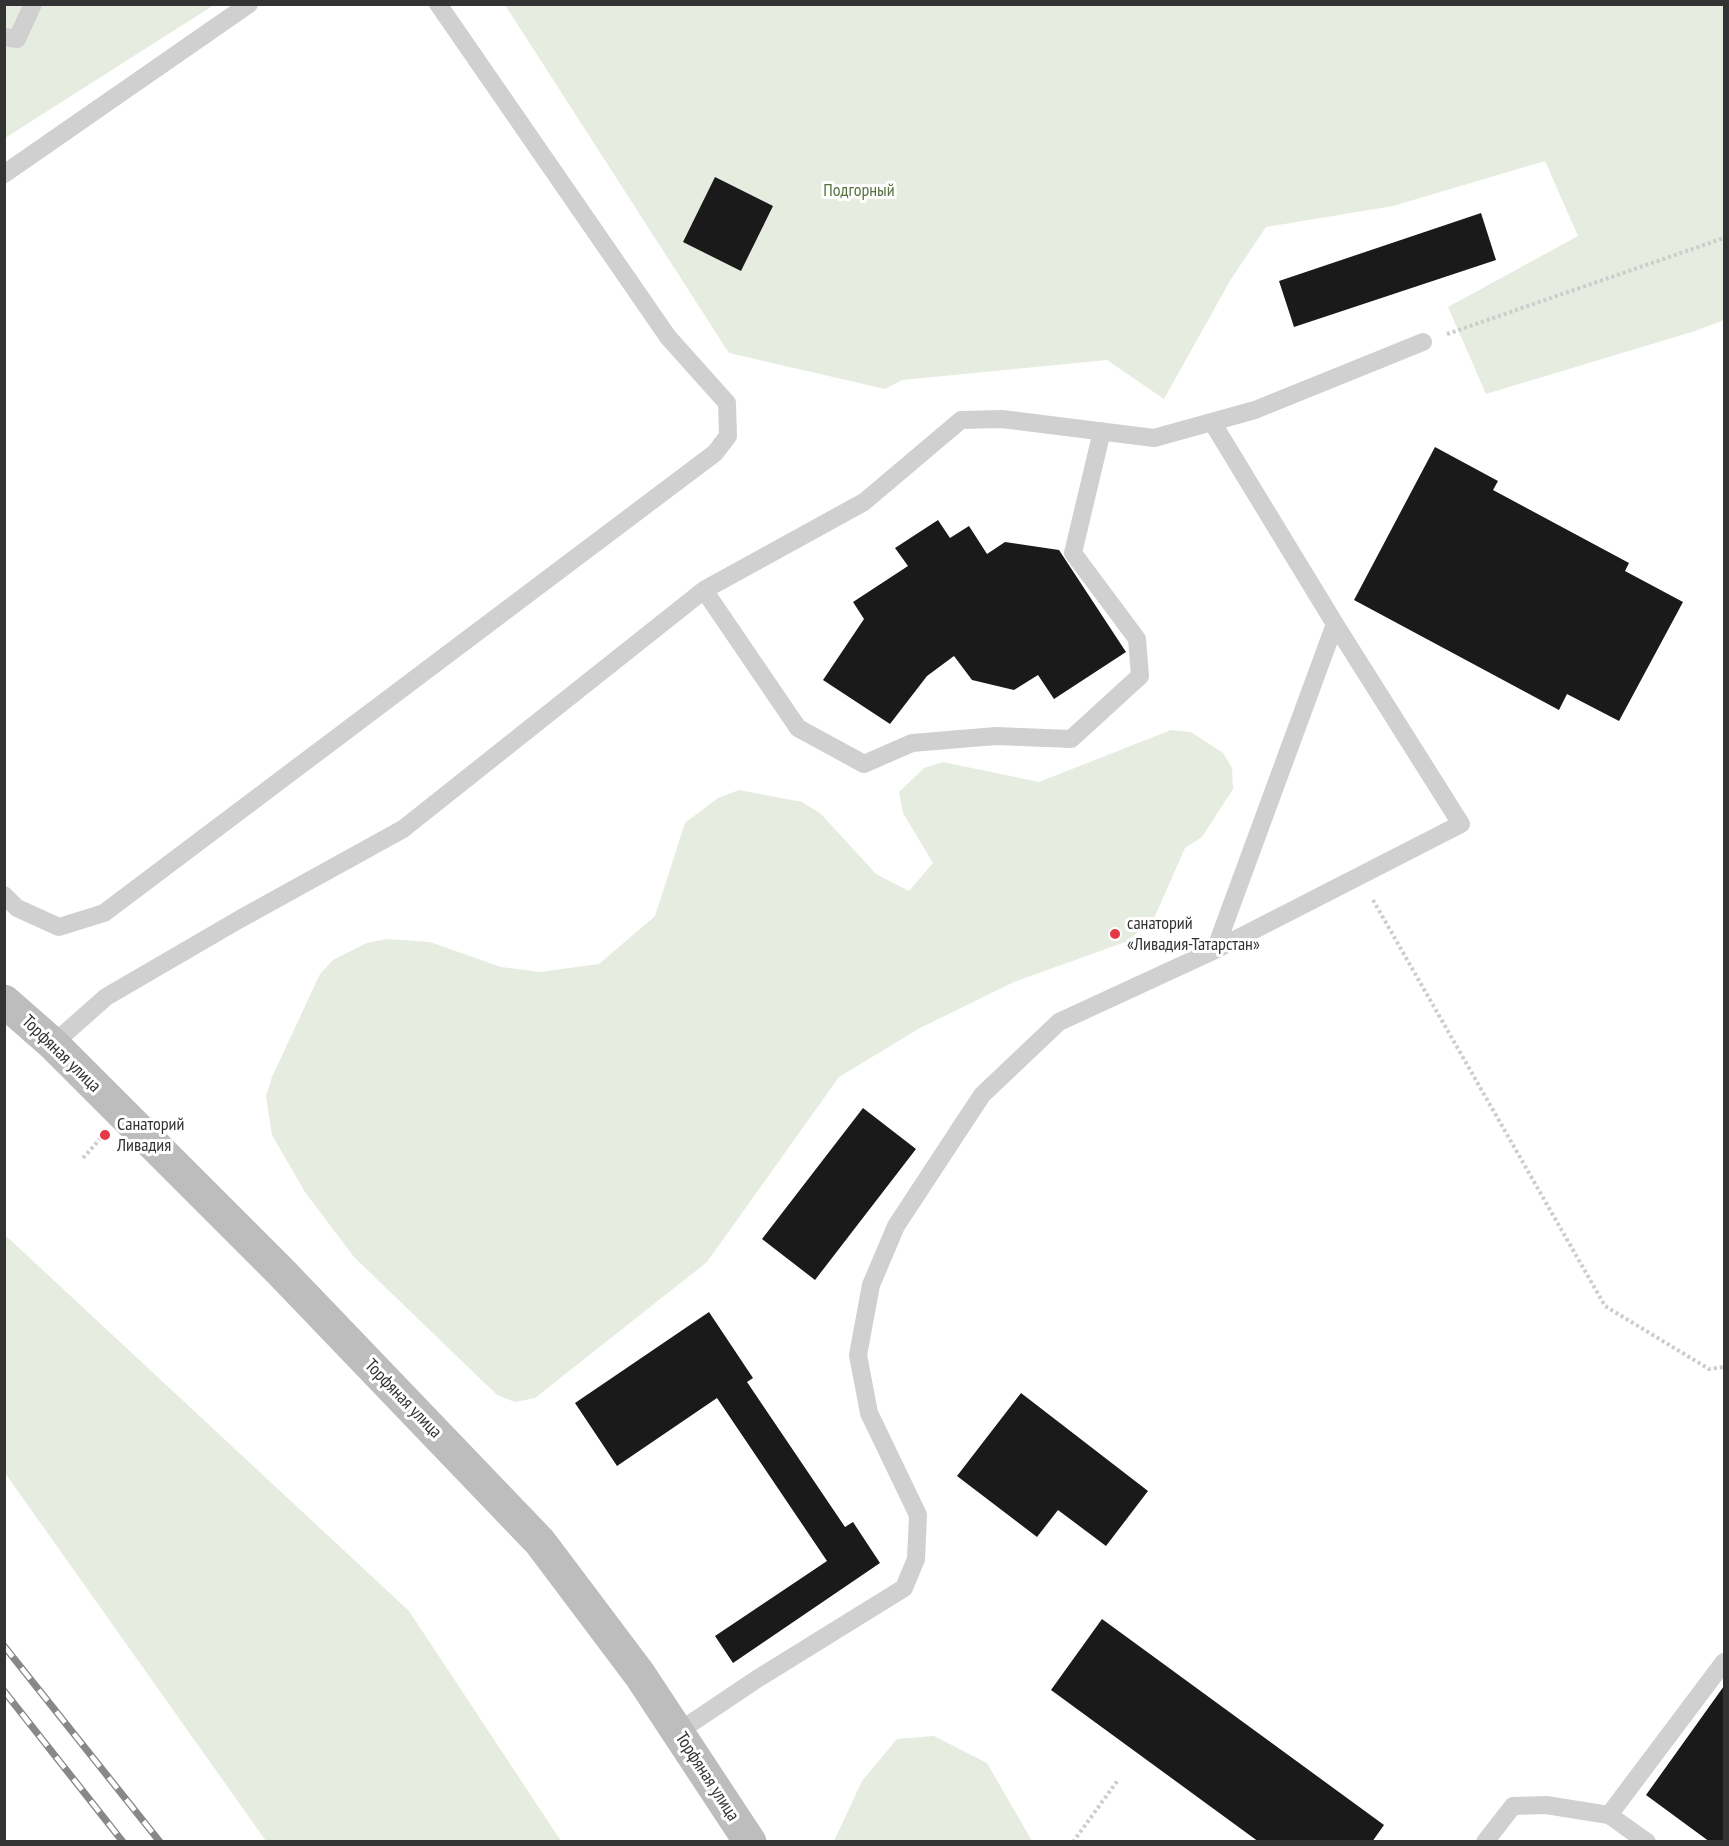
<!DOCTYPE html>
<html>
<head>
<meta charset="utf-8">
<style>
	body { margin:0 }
	#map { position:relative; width:1729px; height:1846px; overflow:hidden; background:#fff; font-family:"PT Sans Narrow",sans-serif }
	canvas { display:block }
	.frame { position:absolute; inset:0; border:6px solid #333; pointer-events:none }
</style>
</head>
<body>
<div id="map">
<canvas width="1729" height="1846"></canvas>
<div class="frame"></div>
</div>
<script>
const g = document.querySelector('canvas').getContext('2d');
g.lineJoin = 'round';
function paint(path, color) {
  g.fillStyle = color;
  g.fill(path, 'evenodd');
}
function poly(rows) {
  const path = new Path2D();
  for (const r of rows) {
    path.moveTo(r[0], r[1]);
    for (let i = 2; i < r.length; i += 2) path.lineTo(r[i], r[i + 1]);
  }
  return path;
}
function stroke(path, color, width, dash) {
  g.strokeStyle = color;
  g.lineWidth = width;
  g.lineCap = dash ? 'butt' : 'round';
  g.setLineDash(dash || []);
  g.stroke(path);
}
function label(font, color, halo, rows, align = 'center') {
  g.font = font + ' "PT Sans Narrow",sans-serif';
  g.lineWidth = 6;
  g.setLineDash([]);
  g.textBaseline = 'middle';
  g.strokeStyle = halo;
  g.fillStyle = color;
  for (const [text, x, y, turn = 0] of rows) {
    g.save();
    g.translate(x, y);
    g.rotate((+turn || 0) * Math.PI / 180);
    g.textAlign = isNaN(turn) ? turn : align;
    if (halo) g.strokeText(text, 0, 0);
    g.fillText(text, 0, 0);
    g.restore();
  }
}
const green = poly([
	[5,5,214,5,5,138],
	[505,5,1724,5,1724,320,1695,331,1486,394,1448,307,1578,236,1545,161,1393,206,1266,227,1231,279,1164,399,1107,360,902,380,885,389,729,353],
	[1171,730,1191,732,1223,753,1232,768,1233,789,1202,837,1185,848,1155,916,1128,941,1014,982,920,1028,839,1077,707,1262,535,1398,515,1402,497,1395,354,1257,305,1192,272,1135,266,1096,272,1077,320,974,333,960,367,943,387,939,430,942,501,967,540,972,599,964,655,916,685,823,718,798,739,790,802,802,821,814,876,874,909,891,933,863,903,813,899,792,924,768,943,762,1039,782],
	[4,1234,409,1611,561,1841,266,1841,5,1473],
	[934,1736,987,1763,1032,1841,834,1841,862,1781,897,1739]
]);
const building = poly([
	[715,177,773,206,741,271,683,242],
	[1481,213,1496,260,1294,327,1279,281],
	[1435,447,1498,481,1493,490,1629,563,1625,571,1683,602,1619,721,1567,694,1559,710,1354,600],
	[938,520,950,538,969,526,987,554,1005,542,1059,550,1126,652,1054,699,1038,675,1014,690,972,680,954,656,927,676,890,724,823,680,864,619,853,602,908,566,895,548],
	[863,1108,916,1149,815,1280,762,1239],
	[709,1312,753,1378,747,1382,845,1527,853,1522,880,1563,733,1663,715,1636,827,1561,717,1398,617,1466,575,1403],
	[1021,1393,1148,1491,1106,1546,1058,1510,1037,1537,957,1476],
	[1102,1619,1384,1825,1372,1842,1259,1842,1051,1690],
	[1724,1686,1724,1842,1710,1842,1646,1795]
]);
const path = poly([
	[1447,334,1724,238],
	[1373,900,1605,1306,1709,1369,1724,1367],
	[83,1158,101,1138],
	[1073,1842,1118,1780]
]);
const lane = poly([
	[4,37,17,39,33,4],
	[4,174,249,4],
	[704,590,864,502,961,420,1002,419,1154,438,1255,410,1423,342],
	[4,895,17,908,59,927,104,913,715,453,728,436,727,403,668,337,438,4],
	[1215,950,1461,824,1335,624],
	[53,1044,106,997,240,919,403,829,704,590,798,728,864,764,912,743,996,736,1071,739,1140,676,1137,639,1073,553,1102,431],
	[678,1732,757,1679,904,1588,916,1559,918,1515,869,1413,858,1355,871,1285,896,1226,982,1095,1059,1022,1215,950,1335,624,1212,422],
	[1609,1815,1724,1662],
	[1485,1842,1513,1806,1546,1805,1609,1815,1647,1842]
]);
const secondary = poly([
	[4,1001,53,1044,281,1272,540,1542,640,1675,750,1842]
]);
const rail = poly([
	[4,1646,160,1842],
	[4,1691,123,1842]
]);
const markers = [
	[1115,934,6,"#e63946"],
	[105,1135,6,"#e63946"]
];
const parkNames = [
	["Подгорный",859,191]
];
const poiNames = [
	["санаторий",1127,924],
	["«Ливадия-Татарстан»",1127,945],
	["Санаторий",117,1125],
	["Ливадия",117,1146]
];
const streetNames = [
	["Торфяная улица",61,1054,44],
	["Торфяная улица",403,1399,46],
	["Торфяная улица",707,1777,57]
];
paint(green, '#e6ecdf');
paint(building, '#1a1a1a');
stroke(path, '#cdcdcd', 4, [3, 3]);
stroke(lane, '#d0d0d0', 18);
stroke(secondary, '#bdbdbd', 33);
stroke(rail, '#888', 7);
stroke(rail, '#fff', 4.5, [14]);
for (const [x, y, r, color] of markers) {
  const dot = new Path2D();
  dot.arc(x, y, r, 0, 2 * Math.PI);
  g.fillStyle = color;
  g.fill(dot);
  stroke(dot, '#fff', 2);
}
label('18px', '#56703f', '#fff', parkNames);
label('18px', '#333', '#fff', poiNames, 'left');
label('18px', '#333', '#fff', streetNames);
</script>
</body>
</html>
